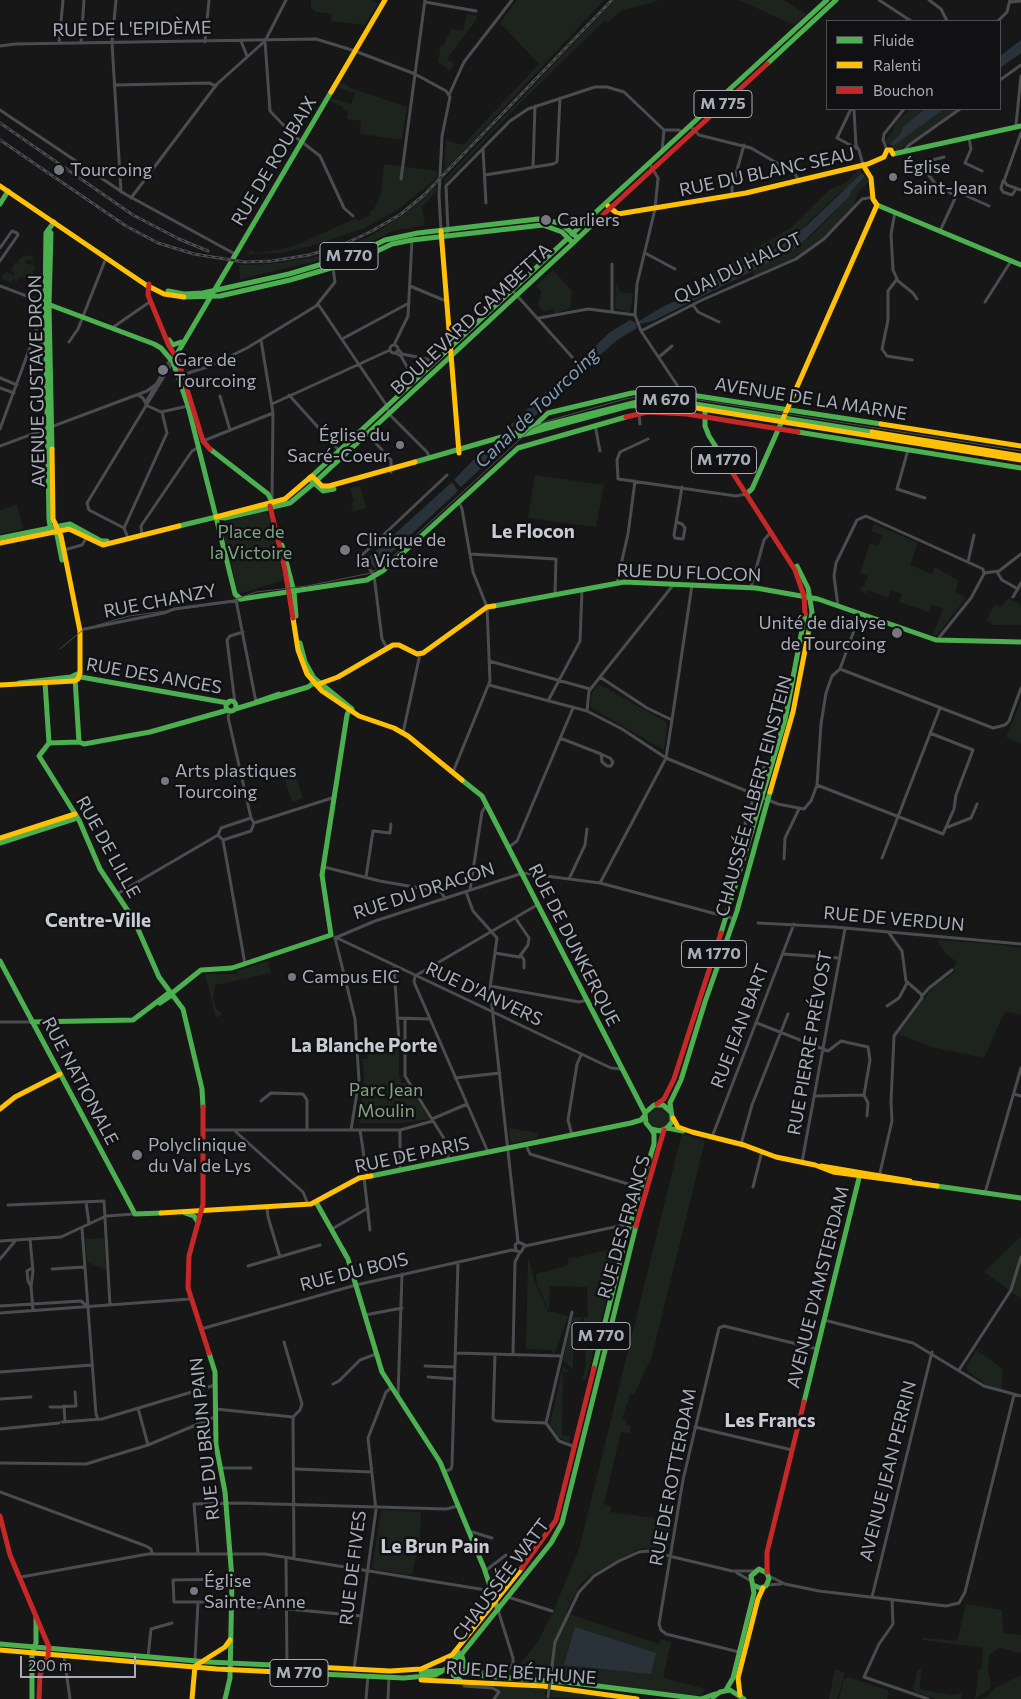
<!DOCTYPE html>
<html>
<head>
<meta charset="utf-8">
<style>
	body { margin:0 }
	#map { position:relative; width:1021px; height:1699px; overflow:hidden; background:#171717; font-family:Commissioner,sans-serif }
	canvas { display:block }
	.legend { position:absolute; left:826px; top:20px; width:175px; height:90px; box-sizing:border-box; background:#111113; border:1px solid #4d4f55; margin:0; padding:6px 9px; list-style:none; font-size:15px; color:#a8adb8 }
	.legend li { display:flex; align-items:center; gap:10px; height:25px }
	.legend b { width:25px; border:1px solid #4d4f55 }
	.scale { position:absolute; left:20px; top:1656px; width:116px; height:22px; box-sizing:border-box; border:2px solid #a8adb8; border-top:0; padding-left:6px; font-size:15px; line-height:18px; white-space:nowrap; color:#a8adb8; -webkit-text-stroke:4px #111113; paint-order:stroke }
</style>
</head>
<body>
<div id="map">
<canvas width="1021" height="1699"></canvas>
<ul class="legend">
<li><b style="height:6px;background:#4caf50"></b>Fluide</li>
<li><b style="height:6px;background:#ffc107"></b>Ralenti</li>
<li><b style="height:6px;background:#c62828"></b>Bouchon</li>
</ul>
<div class="scale">200 m</div>
</div>
<script>
const g = document.querySelector('canvas').getContext('2d');
g.lineJoin = 'round';
function paint(path, color) {
  g.fillStyle = color;
  g.fill(path, 'evenodd');
}
function poly(rows) {
  const path = new Path2D();
  for (const r of rows) {
    if (r.length === 3) {
      path.moveTo(r[0] + r[2], r[1]);
      path.arc(r[0], r[1], r[2], 0, 2 * Math.PI);
      continue;
    }
    path.moveTo(r[0], r[1]);
    for (let i = 2; i < r.length; i += 2) path.lineTo(r[i], r[i + 1]);
  }
  return path;
}
function stroke(path, color, width, dash) {
  g.strokeStyle = color;
  g.lineWidth = width;
  g.lineCap = dash ? 'butt' : 'round';
  g.setLineDash(dash || []);
  g.stroke(path);
}
function label(font, color, halo, rows, align = 'center') {
  g.font = font + ' Commissioner,sans-serif';
  g.lineWidth = 5;
  g.setLineDash([]);
  g.textBaseline = 'middle';
  g.strokeStyle = halo;
  g.fillStyle = color;
  for (const [text, x, y, turn = 0] of rows) {
    g.save();
    g.translate(x, y);
    g.rotate((+turn || 0) * Math.PI / 180);
    g.textAlign = isNaN(turn) ? turn : align;
    if (halo) g.strokeText(text, 0, 0);
    g.fillText(text, 0, 0);
    g.restore();
  }
}
const green = poly([
	[311,0,372,0,378,3,365,25,331,21,332,14,316,12,311,8],
	[517,0,604,0,444,172,446,140,463,145,539,64,500,23],
	[615,0,660,0,621,11,608,22,605,20,521,102,444,184,444,180],
	[739,0,784,0,806,14,794,25],
	[467,14,477,16,476,20,447,59,454,64,450,71,438,62,441,45,444,45,451,29,463,31],
	[344,83,350,88,407,107,402,140,360,134,361,121,347,119,348,112,343,110,343,107,329,101,331,98,351,104,355,93,337,88,339,84],
	[910,109,925,109,903,127,900,134,889,145,885,141,893,131,896,122],
	[944,109,958,109,902,148,897,151,892,148,902,137],
	[384,164,437,171,437,178,400,208,365,228,311,246,280,253,248,254,250,250,256,253,278,250,299,244,356,218,358,221,370,215,369,212,374,209,381,193],
	[859,169,862,173,847,189,841,191,793,237,701,287,698,281,791,228,830,189,846,183],
	[865,176,869,181,857,194,853,209,821,240,804,253,755,277,752,271,786,254,811,236,849,197,852,190],
	[436,187,437,191,422,207,425,225,393,231,359,248,321,260,240,279,239,265,269,264,310,258,342,249,372,235,405,214],
	[25,255,33,257,33,260,26,260,25,263,35,266,32,277,20,277,16,283,14,277,11,283,1,278,6,271,13,276,15,273,11,270,15,262,20,265,18,260],
	[553,270,572,291,570,308,554,314,553,309,544,312,538,305,541,291,536,286],
	[616,283,620,292,633,294,630,313,615,308],
	[39,346,40,382,39,383,27,377],
	[535,475,604,485,596,527,528,518],
	[360,486,366,508,348,513,353,510,351,503,354,502,350,488],
	[17,505,23,529,0,534,0,510],
	[262,512,266,513,270,517,284,580,238,594,221,523],
	[874,524,918,543,910,565,932,574,935,567,959,581,955,592,966,598,937,635,933,635,943,608,932,605,929,612,899,602,902,594,891,590,888,598,868,590,866,594,860,589,861,586,864,586,868,576,860,573,870,543,878,546,882,535,871,531],
	[1008,598,1021,605,1021,625,993,625,986,620,995,604,1001,607],
	[599,684,666,722,667,728,664,750,590,707,592,692],
	[1021,701,1021,744,1006,737],
	[296,777,303,798,292,802,285,780],
	[937,940,993,944,1021,948,1021,1015,1005,1011,984,1058,932,1047,898,1034,932,988,955,972,953,968,957,962,945,953],
	[268,961,271,973,215,985,213,998,216,1009,222,1014,216,1018,205,974,237,974,237,971],
	[399,1046,399,1077,401,1078,401,1083,406,1083,430,1119,403,1123,359,1123,364,1080,363,1059,368,1059,367,1055],
	[659,1118,11],
	[509,1128,538,1133,537,1138,513,1143,510,1141],
	[682,1133,705,1141,652,1356,634,1395,630,1394,622,1419,627,1421,626,1424,631,1426,630,1433,621,1432,604,1504,611,1506,610,1512,669,1520,672,1522,671,1530,662,1532,668,1536,669,1544,660,1551,644,1548,637,1550,589,1576,579,1586,566,1613,659,1644,660,1639,671,1642,663,1678,705,1689,702,1696,552,1679,553,1669,547,1669,547,1677,507,1674,515,1665,522,1662,538,1641,553,1612,579,1549],
	[104,1238,106,1270,87,1262,85,1239],
	[1019,1238,1021,1238,1021,1299,984,1272],
	[615,1248,619,1249,586,1380,582,1379,586,1366,584,1317,588,1317,587,1287,550,1286,549,1311,537,1284,536,1274,569,1265,568,1259],
	[528,1257,535,1283,548,1311,568,1316,555,1353,552,1353,552,1350,526,1349],
	[573,1317,581,1317,581,1324,574,1325,573,1370,563,1360],
	[976,1350,1003,1369,1001,1389,986,1384,967,1371,967,1366],
	[563,1366,569,1372,563,1372,562,1436,570,1436,569,1442,559,1437,550,1424],
	[381,1510,421,1512,420,1536,412,1575,372,1569],
	[966,1604,1002,1610,1003,1633,1021,1635,1021,1653,999,1648,989,1655,988,1670,991,1684,989,1689,976,1698,977,1699,975,1699,979,1669,982,1669,983,1648,923,1640,923,1638,957,1641],
	[921,1668,920,1689,951,1695,962,1693,961,1699,935,1699,915,1692,913,1689,917,1671],
	[835,1669,845,1673,837,1699,829,1699],
	[1021,1675,1021,1699,980,1699,988,1696,995,1688],
	[848,1677,887,1690,889,1693,887,1699,839,1699,844,1679],
	[502,1686,545,1689,545,1699,496,1699,500,1692,496,1688,502,1688],
	[552,1689,622,1699,551,1697]
]);
const water = poly([
	[1021,40,1021,53,1000,68,1000,56],
	[925,109,944,109,893,146,890,144,900,134,903,127],
	[862,173,865,176,852,190,849,197,803,242,786,254,653,321,636,325,637,328,617,340,588,366,584,366,582,368,584,372,527,423,519,424,527,415,515,426,507,428,575,365,580,366,582,359,609,333,630,320,636,323,662,307,700,290,699,288,782,245,805,227],
	[505,442,506,445,461,487,454,480,483,450],
	[452,482,458,491,375,568,367,559],
	[575,1627,656,1653,651,1674,564,1665]
]);
const street = poly([
	[116,0,112,43,121,192],
	[425,0,415,74,446,91,450,97,442,136,439,195,441,231],
	[879,0,911,21],
	[929,0,941,9,947,21],
	[425,2,476,11],
	[1010,2,1021,1],
	[998,21,1007,12,1010,0],
	[241,41,247,56],
	[265,41,270,111,293,135,320,156,344,208,353,216],
	[205,42,209,0],
	[59,43,63,0],
	[81,43,84,0],
	[0,46,15,44,316,39,355,51,415,74,401,179],
	[1000,80,1021,65],
	[115,85,209,83,216,86],
	[449,95,464,62,512,0],
	[0,110,125,194,235,254],
	[1016,125,1021,76],
	[690,126,699,135,751,148,794,173,799,180],
	[1021,133,1004,181,1007,185,1021,190],
	[969,138,971,149,965,163,982,171],
	[483,149,486,203],
	[858,149,837,138,851,109,854,110,856,145,859,150,863,165],
	[887,150,883,140,884,134,904,109],
	[662,151,664,130,679,130,682,132],
	[903,152,909,145,960,109],
	[944,157,925,162,928,174,937,186,956,196],
	[649,163,658,178,655,209,637,284,635,315,641,331,677,385,679,392],
	[533,167,535,106],
	[485,175,553,164,557,162,560,98],
	[1003,181,1001,188,1003,192,1012,195,1016,189],
	[732,196,732,188,744,145],
	[131,198,217,84,265,41,286,0],
	[895,212,891,234,893,270,898,281,913,293,917,299],
	[940,231,958,192,989,206],
	[445,236,448,231,446,186,510,121,528,109,595,87,607,87,624,92,664,130],
	[0,248,12,231,17,233,18,235,0,261],
	[645,253,675,269],
	[612,264,612,312],
	[897,279,888,291,888,320,882,349,887,356,912,360],
	[0,286,45,303],
	[410,286,446,301],
	[512,290,572,357],
	[985,302,1011,261],
	[318,304,387,406,389,414,427,452,430,458],
	[693,305,698,312,719,322],
	[539,318,588,309,635,315],
	[112,328,151,301],
	[641,331,702,300,796,259,824,239,862,199,873,197],
	[342,339,409,303],
	[261,340,273,413,272,499],
	[32,342,41,316],
	[69,342,78,329,106,258],
	[394,345,408,316,412,240],
	[394,349,4],
	[398,349,402,354,427,359,433,364],
	[395,353,401,356,415,381],
	[659,357,672,346],
	[182,375,210,366,247,348,316,306,335,282,333,268],
	[0,378,17,385],
	[0,388,14,393],
	[138,395,143,398,146,404],
	[289,395,344,456],
	[220,396,230,430],
	[146,402,170,360],
	[272,404,390,350],
	[146,405,161,412,188,406],
	[639,414,640,424],
	[595,425,600,451],
	[0,429,32,342,47,342],
	[363,429,391,460,391,472],
	[648,439,620,452,617,460,618,479,736,496,746,494],
	[203,441,273,413],
	[0,446,147,391,155,385],
	[908,450,897,489,925,498],
	[677,522,682,524,685,528,683,539,675,538,674,535,682,487],
	[124,528,89,510,87,503,172,363],
	[142,535,141,526,192,451,199,447],
	[128,538,124,528,167,433,162,412],
	[64,550,82,545,89,534],
	[470,554,556,559,555,594],
	[968,562,974,535],
	[997,572,1002,580,1018,589],
	[984,573,999,571,1021,554],
	[617,582,628,534,635,481],
	[751,587,764,540,771,532],
	[1013,597,1021,583],
	[236,600,256,702],
	[838,606,834,576,836,563,857,520,866,516,983,569,984,574,971,598,938,639],
	[860,614,840,669,832,676,826,693,821,724,817,785,943,834,954,809,956,795,973,750,930,733],
	[80,630,164,613,174,609,241,600],
	[387,648,382,639,374,575,360,557,447,475],
	[489,661,590,689],
	[840,669,993,728,1005,725,1009,721,1021,688],
	[600,677,674,584],
	[489,685,587,711,622,729,666,758,778,804,804,809,811,801,817,785],
	[548,701,580,641,582,590],
	[235,703,227,640,230,636,243,632],
	[230,711,228,717,251,818],
	[587,711,589,691,600,677,647,708,672,720,666,758,600,883],
	[672,720,692,585],
	[403,733,420,654],
	[560,738,601,754,610,758,613,762,611,766,607,766,602,762,601,754],
	[453,772,490,681,487,607,473,572,462,509,459,502],
	[251,818,254,823,251,831,223,840,218,835,221,828,251,818],
	[254,823,335,797],
	[948,827,971,818,977,804],
	[753,832,746,827,745,823,765,764,773,763],
	[223,840,245,964],
	[509,847,517,841,573,708],
	[882,858,940,708],
	[784,859,785,838,799,809],
	[324,867,380,881,437,891,442,893,445,899],
	[366,877,373,831,390,833,391,824],
	[569,879,585,845,587,829],
	[470,890,482,812,487,804],
	[466,892,473,911,497,938,490,988,518,1242],
	[117,894,218,835],
	[758,923,834,927,1021,944],
	[335,937,611,1068,621,1069],
	[335,938,375,921,523,873,600,883,735,919],
	[335,938,355,1019,359,1080,351,1130],
	[495,953,519,957,528,945,529,938,516,919],
	[783,954,839,958],
	[521,955,524,960,524,968],
	[394,967,399,1041,405,1041],
	[415,976,414,982,488,1152],
	[415,976,537,905],
	[490,986,579,1002,587,1000],
	[922,996,929,988,952,970],
	[887,1006,899,998,907,983],
	[397,1018,430,1019],
	[405,1019,405,1076,445,1140,449,1161],
	[0,1022,32,1022],
	[757,1023,828,1051,841,1041,868,1047,870,1060,864,1095,814,1096],
	[455,1078,500,1073],
	[1014,1094,1021,1096],
	[864,1095,868,1103,867,1116],
	[261,1101,271,1093,303,1094,307,1100,307,1130],
	[432,1119,467,1104],
	[205,1130,400,1130,433,1121],
	[360,1130,367,1176],
	[236,1132,303,1192,308,1204],
	[572,1135,568,1120,577,1064,581,1055],
	[712,1137,794,924],
	[741,1144,752,1105,788,1014],
	[526,1145,530,1154,641,1188],
	[802,1162,845,929],
	[400,1170,400,1130],
	[364,1177,370,1230],
	[879,1177,892,1121,891,1102,894,1036,922,998,921,994,906,981,902,951,889,933],
	[753,1187,762,1151],
	[985,1193,1021,1068],
	[86,1202,89,1224],
	[8,1205,104,1201,110,1305],
	[267,1207,268,1217,280,1257],
	[82,1228,96,1414,98,1419],
	[332,1229,368,1208],
	[30,1239,33,1271,31,1286,33,1310],
	[0,1241,61,1237,106,1216,135,1214],
	[525,1246,624,1225,636,1227],
	[516,1250,515,1245,518,1242],
	[0,1259,16,1240],
	[248,1266,320,1245],
	[52,1269,85,1267],
	[31,1286,28,1281,27,1271,32,1268],
	[0,1306,81,1301,87,1306],
	[572,1312,546,1423,559,1441,575,1447],
	[0,1313,190,1299],
	[365,1315,402,1308],
	[824,1320,913,1343,984,1386,1021,1396],
	[201,1329,356,1285,512,1250,521,1252,525,1245,518,1242],
	[284,1342,302,1404,300,1410,293,1417],
	[456,1353,561,1356],
	[495,1354,493,1419,496,1421,546,1423],
	[513,1354,515,1262,520,1252],
	[425,1366,455,1367],
	[959,1370,1011,1290,1021,1257],
	[0,1372,92,1365],
	[428,1377,455,1379],
	[333,1384,339,1381,360,1360,376,1354],
	[398,1396,402,1274],
	[0,1399,31,1397],
	[64,1406,65,1422],
	[50,1407,76,1406,75,1392],
	[138,1408,148,1445],
	[216,1409,293,1417],
	[293,1417,294,1559],
	[62,1422,102,1419,215,1385],
	[695,1427,792,1450],
	[0,1429,59,1423],
	[0,1463,86,1464,148,1445,215,1417],
	[220,1468,251,1468],
	[295,1469,372,1472],
	[444,1472,451,1469,452,1465,458,1262],
	[0,1492,146,1546,151,1549,152,1554],
	[469,1531,492,1538],
	[198,1553,194,1504,240,1503,446,1509,458,1506],
	[286,1558,287,1666],
	[485,1571,506,1555],
	[737,1573,751,1581],
	[769,1576,785,1584,819,1591,946,1606,959,1603,965,1592,1014,1395],
	[21,1577,148,1554,265,1554,492,1591],
	[232,1579,173,1580,174,1602,232,1602],
	[767,1585,781,1584],
	[508,1597,552,1611],
	[872,1597,932,1352],
	[892,1600,893,1624,879,1644,864,1677,928,1699],
	[232,1608,267,1607,361,1616],
	[739,1652,666,1634,661,1630,659,1624,683,1480,719,1328,724,1326,817,1349],
	[64,1656,70,1699],
	[148,1657,151,1629,172,1623],
	[195,1661,198,1602],
	[471,1667,476,1671,505,1673,513,1664,513,1658,498,1610],
	[354,1669,376,1510,368,1438,386,1392,392,1387],
	[551,1674,555,1642,579,1592,594,1576,619,1561,639,1552,648,1551,732,1571,754,1571],
	[464,1686,493,1688,499,1692,494,1699],
	[366,1699,368,1676],
	[388,1699,389,1677]
]);
const fast = poly([
	[767,64,836,0],
	[893,154,1021,126],
	[0,204,8,191],
	[877,205,1021,265],
	[54,222,46,233,45,303,154,344,161,348,173,362,188,406,216,517],
	[48,230,51,233,49,305],
	[572,234,827,0],
	[168,291,184,294,203,293,289,274,356,254,385,240,418,233,538,219,560,223,578,238],
	[184,297,220,296,290,280,358,260,392,244,412,240,543,225,562,232,573,243,593,224],
	[45,303,49,519,50,526,57,535,62,560],
	[49,305,52,449],
	[169,340,173,345,181,342],
	[174,359,331,92],
	[705,408,705,426,709,436,732,472],
	[531,429,548,413,632,393,665,391,881,424],
	[798,432,1021,468],
	[496,442,629,406,670,404],
	[210,449,268,494,273,504],
	[415,462,526,430,645,400,670,400,872,432],
	[312,476,568,238],
	[309,478,314,483,573,243],
	[746,494,752,489,782,421],
	[216,517,225,518,290,503,314,483,323,491,334,489],
	[179,526,216,517,235,594,241,599,367,580,384,570,518,448,626,417],
	[0,538,70,524,101,541,107,541],
	[282,545,294,592,296,616],
	[797,566,808,588,812,612,808,635],
	[494,606,624,582,756,588,818,599,936,640,1021,642],
	[300,643,305,662,314,678,352,709],
	[75,676,228,703],
	[75,678,79,742],
	[45,682,49,743],
	[19,683,71,677,77,674],
	[231,706,5],
	[256,702,279,694],
	[235,709,308,687,316,681],
	[49,743,39,756,79,820,100,869,134,920,159,977,183,1009,202,1089,203,1107],
	[49,743,79,742,84,744,150,732,228,710],
	[462,780,482,796,645,1113],
	[0,843,77,818],
	[721,933,785,720,805,614],
	[0,961,135,1214,161,1213],
	[171,994,201,970,232,968,331,935,322,875,347,715,350,708],
	[160,1003,172,995],
	[32,1022,133,1020,170,992],
	[671,1112,663,1105,654,1105,645,1113,646,1123,651,1129,660,1131,667,1128,672,1122,672,1117,670,1103,681,1080,705,1002,737,911,770,792],
	[667,1128,683,1131],
	[371,1176,631,1123,641,1120,645,1115],
	[937,1186,1021,1198],
	[316,1202,348,1259,382,1372,440,1462,484,1568,498,1610],
	[185,1213,194,1216,198,1222],
	[209,1353,215,1372,216,1445,225,1492,232,1579,230,1678,225,1699],
	[594,1368,624,1244,654,1144,654,1134,651,1129],
	[804,1402,860,1174],
	[0,1644,208,1662,315,1667],
	[458,1652,450,1668,453,1675,460,1680],
	[462,1656,464,1666,473,1673],
	[279,1672,404,1678,435,1675,453,1665,551,1543,562,1523,636,1226],
	[421,1672,449,1670,485,1676,574,1683,701,1699,715,1694],
	[726,1690,733,1678,754,1593,751,1576,759,1569,767,1573,769,1579,766,1586,760,1588,753,1585],
	[713,1697,720,1692,730,1690,744,1699],
	[32,1699,32,1653,36,1643,36,1617]
]);
const slow = poly([
	[331,92,385,0],
	[884,157,887,150,891,150,893,154],
	[0,186,146,285,164,294,184,297],
	[608,206,618,214,746,193,868,164,884,157],
	[441,231,459,453],
	[690,407,1021,460],
	[782,421,877,205,873,199,871,178,863,165],
	[881,424,1021,446],
	[872,432,1021,456],
	[216,517,285,499,312,476,322,486,329,486,415,462],
	[0,543,69,529,103,545,179,526],
	[293,618,298,650,307,674,322,691,359,716,394,728,408,736,462,780],
	[0,685,74,681,78,679,80,673,80,631,61,536,53,519,52,449],
	[316,685,338,677,393,645,399,645,417,654,423,653,487,607,494,606],
	[770,792,793,712,808,635],
	[0,838,75,814],
	[0,1109,15,1097,60,1074],
	[673,1118,678,1127,692,1132,744,1145,776,1157,815,1165,833,1172,937,1186],
	[821,1166,910,1181],
	[161,1213,311,1204,359,1178,371,1176],
	[0,1650,217,1669,279,1672],
	[315,1667,390,1671,421,1669,452,1655,522,1568],
	[421,1680,543,1686,637,1699],
	[740,1695,738,1678,758,1599,763,1588],
	[192,1699,195,1666,225,1647,230,1640]
]);
const jam = poly([
	[593,224,767,64],
	[149,284,148,295,169,346,178,360,203,441,210,449],
	[626,417,647,412,687,414,798,432],
	[732,472,795,570,804,596,805,614],
	[270,506,285,570,293,618],
	[657,1104,664,1099,674,1079,721,933],
	[203,1107,203,1204,189,1256,188,1288,209,1353],
	[636,1226,664,1130],
	[0,1516,10,1555,49,1647,48,1656,40,1675,39,1699],
	[522,1568,556,1520,594,1368],
	[767,1572,767,1552,804,1402]
]);
const tram = poly([
	[60,649,84,629,129,616,225,603,256,592,307,586,371,573,388,561,531,429,547,421,625,399,652,395,674,396,1021,451]
]);
const rail = poly([
	[0,123,133,215,179,239,208,251],
	[0,140,126,226,158,243,194,254,244,262,272,261,309,255,342,245,372,231,401,214,424,195,612,0]
]);
const streetBridge = poly([
	[548,1697,551,1674]
]);
const markers = [
	[59,170,6,"#757880"],
	[893,177,5,"#757880"],
	[546,220,6,"#757880"],
	[163,370,6,"#757880"],
	[400,445,5,"#757880"],
	[345,550,6,"#757880"],
	[897,633,6,"#757880"],
	[165,781,5,"#757880"],
	[292,977,5,"#757880"],
	[137,1155,6,"#757880"],
	[194,1591,5,"#757880"]
];
const shields = [
	[723,104,58],
	[349,256,58],
	[666,400,60],
	[724,460,65],
	[714,954,65],
	[601,1336,58],
	[299,1673,58]
];
const shieldNames = [
	["M 775",723,104],
	["M 770",349,256],
	["M 670",666,400],
	["M 1770",724,460],
	["M 1770",714,954],
	["M 770",601,1336],
	["M 770",299,1673]
];
const streetNames = [
	["RUE DE L'EPIDÈME",132,29,-1],
	["RUE DE ROUBAIX",274,161,-59],
	["RUE DU BLANC SEAU",767,172,-12],
	["QUAI DU HALOT",738,268,-26],
	["BOULEVARD GAMBETTA",471,319,-43],
	["AVENUE GUSTAVE DRON",37,381,-91],
	["AVENUE DE LA MARNE",811,399,9],
	["RUE DU FLOCON",689,573,2],
	["RUE CHANZY",160,601,-11],
	["RUE DES ANGES",154,676,10],
	["CHAUSSÉE ALBERT EINSTEIN",754,796,-75],
	["RUE DE LILLE",108,847,61],
	["RUE DU DRAGON",424,891,-18],
	["RUE DE VERDUN",894,919,5],
	["RUE DE DUNKERQUE",574,945,63],
	["RUE D'ANVERS",484,994,25],
	["RUE JEAN BART",740,1026,-69],
	["RUE PIERRE PRÉVOST",810,1043,-80],
	["RUE NATIONALE",80,1081,62],
	["RUE DE PARIS",412,1155,-12],
	["RUE DES FRANCS",624,1227,-74],
	["RUE DU BOIS",354,1272,-14],
	["AVENUE D'AMSTERDAM",818,1287,-76],
	["RUE DU BRUN PAIN",205,1439,-96],
	["AVENUE JEAN PERRIN",888,1471,-76],
	["RUE DE ROTTERDAM",673,1477,-79],
	["RUE DE FIVES",353,1568,-83],
	["CHAUSSÉE WATT",501,1580,-53],
	["RUE DE BÉTHUNE",521,1673,4]
];
const poiNames = [
	["Église",903,167],
	["Saint-Jean",903,188],
	["Tourcoing",70,170],
	["Carliers",557,220],
	["Gare de",174,360],
	["Tourcoing",174,381],
	["Église du",390,435,"right"],
	["Sacré-Coeur",390,456,"right"],
	["Clinique de",356,540],
	["la Victoire",356,561],
	["Unité de dialyse",886,623,"right"],
	["de Tourcoing",886,644,"right"],
	["Arts plastiques",175,771],
	["Tourcoing",175,792],
	["Campus EIC",302,977],
	["Polyclinique",148,1145],
	["du Val de Lys",148,1166],
	["Église",204,1581],
	["Sainte-Anne",204,1602]
];
const parkNames = [
	["Place de",251,532],
	["la Victoire",251,553],
	["Parc Jean",386,1090],
	["Moulin",386,1111]
];
const waterNames = [
	["Canal de Tourcoing",537,408,-44]
];
const neighbourhoodNames = [
	["Le Flocon",533,532],
	["Centre-Ville",98,921],
	["La Blanche Porte",364,1046],
	["Les Francs",770,1421],
	["Le Brun Pain",435,1547]
];
paint(green, '#1d241e');
paint(water, '#2a3239');
stroke(street, '#4b4c50', 3);
stroke(fast, '#4caf50', 5);
stroke(slow, '#ffc107', 5);
stroke(jam, '#c62828', 5);
stroke(tram, '#4b4c4f', 1);
stroke(rail, '#4b4c4f', 3);
stroke(rail, '#111113', 1, [4]);
stroke(streetBridge, '#4b4c50', 3);
for (const [x, y, r, color] of markers) {
  const dot = new Path2D();
  dot.arc(x, y, r, 0, 2 * Math.PI);
  g.fillStyle = color;
  g.fill(dot);
  stroke(dot, '#111113', 2);
}
for (const [x, y, w] of shields) {
  const box = new Path2D();
  box.roundRect(x - w / 2, y - 13.5, w, 27, 4);
  g.fillStyle = '#111113';
  g.fill(box);
  stroke(box, '#a8adb8', 1);
}
label('bold 16px', '#a8adb8', null, shieldNames);
label('18px', '#a8adb8', '#111113', streetNames);
label('18px', '#a8adb8', '#111113', poiNames, 'left');
label('18px', '#7fa381', '#111113', parkNames);
label('italic 19px', '#7f9bb3', '#111113', waterNames);
label('bold 19px', '#c9ccd4', '#111113', neighbourhoodNames);
</script>
</body>
</html>
